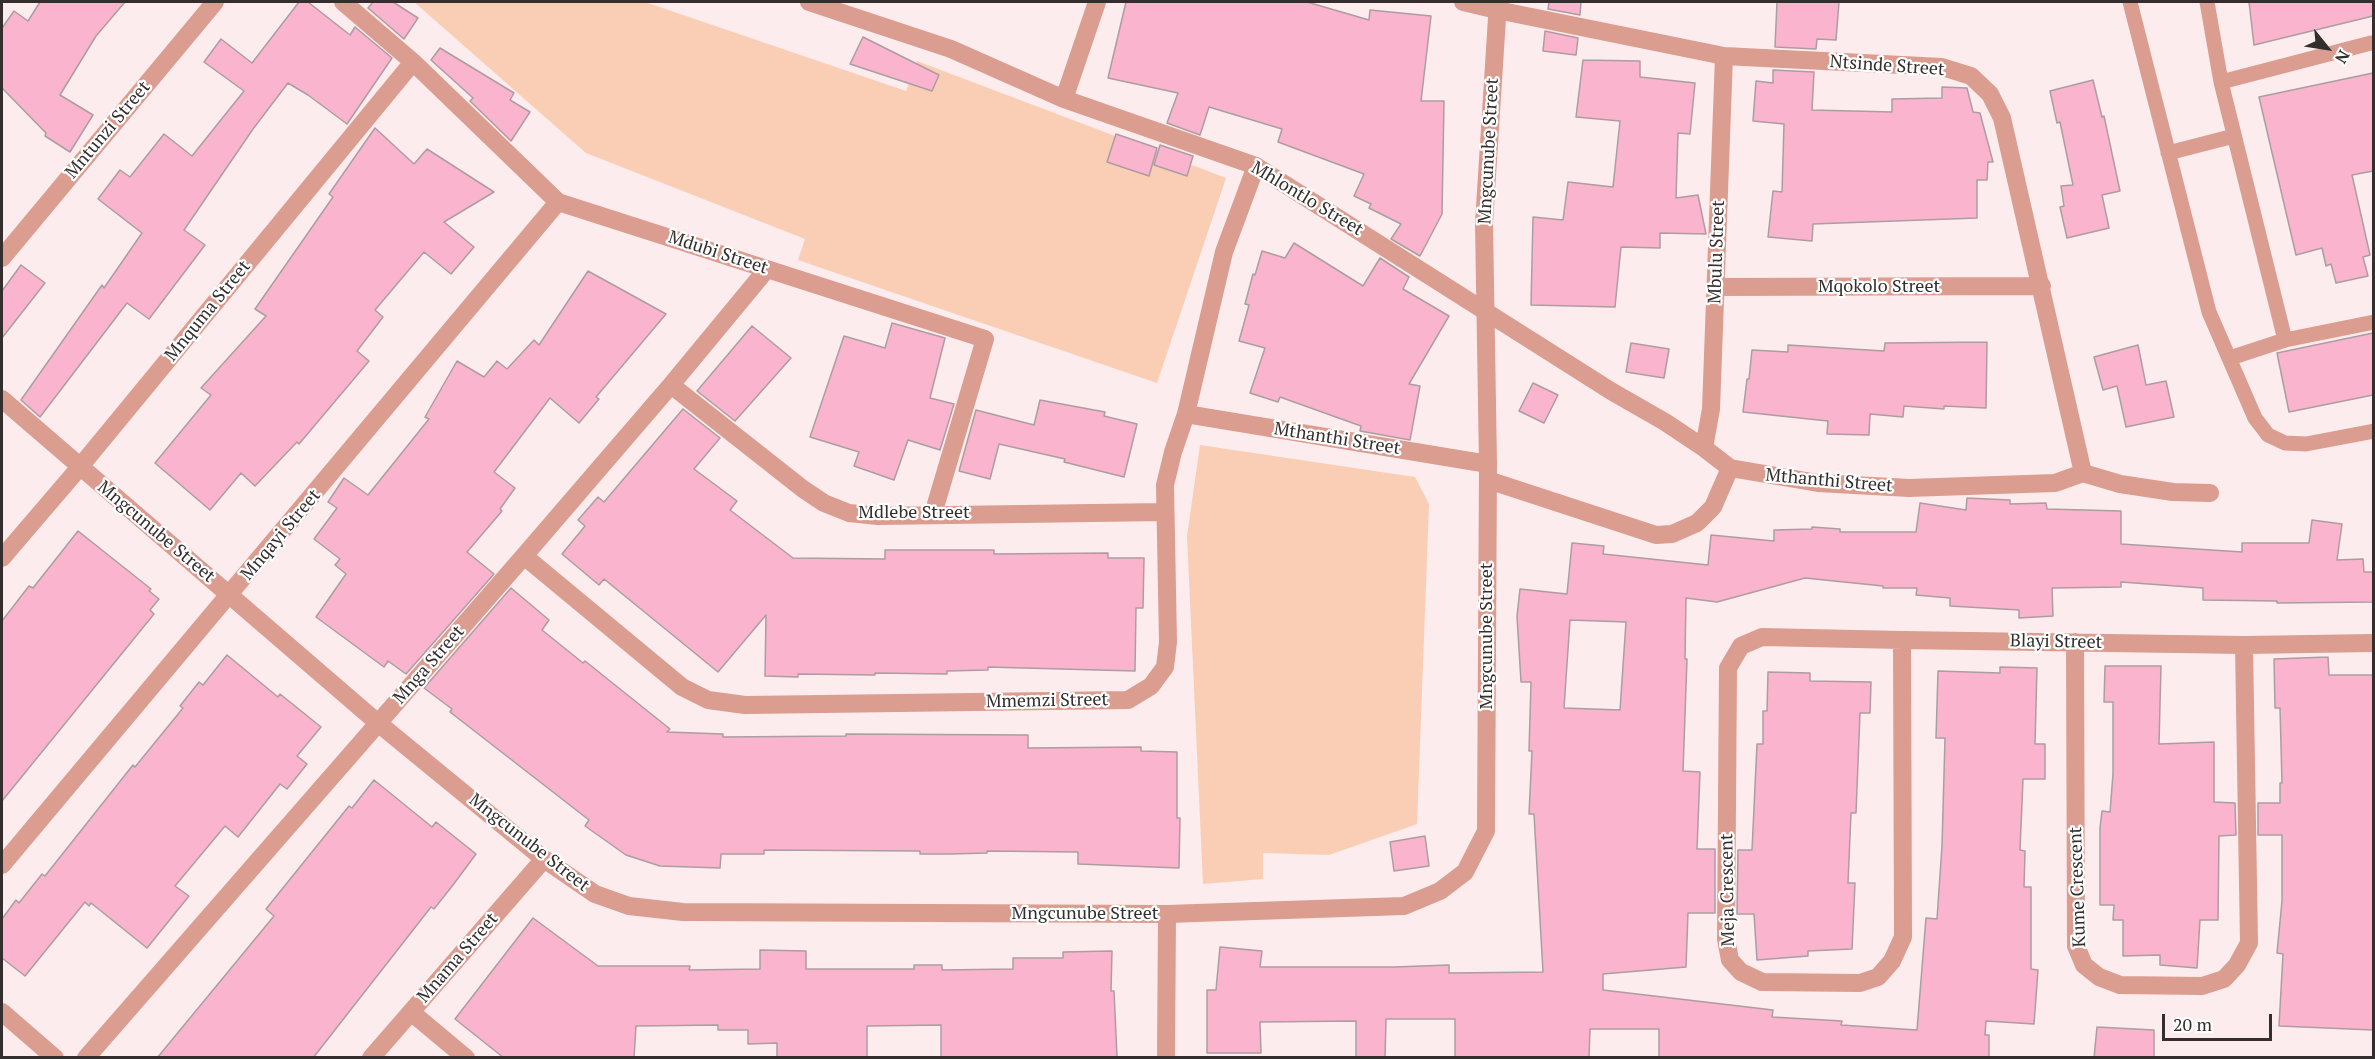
<!DOCTYPE html>
<html>
<head>
<meta charset="utf-8">
<style>
	body { margin:0 }
	#map { position:relative; width:2375px; height:1059px; overflow:hidden; background:#fdeced; font-family:"PT Serif",serif }
	canvas { display:block }
	.frame { position:absolute; inset:0; border:3px solid #342e2e; pointer-events:none }
	.north { position:absolute; left:2297px; top:18px; width:60px; height:60px; -webkit-text-stroke:4px #fff; paint-order:stroke; rotate:120deg; font-size:16px; font-weight:700; line-height:24px; text-align:center; color:#342e2e }
	.north::after { content:''; display:block; margin:auto; width:21px; height:27px; background:#342e2e; clip-path:polygon(50% 0,100% 100%,50% 72%,0 100%) }
	.scale { position:absolute; left:2162px; top:1014px; width:110px; height:27px; box-sizing:border-box; border:3px solid #342e2e; border-top:0; padding-left:8px; font-size:18px; line-height:21px; white-space:nowrap; color:#342e2e; -webkit-text-stroke:4px #fff; paint-order:stroke }
</style>
</head>
<body>
<div id="map">
<canvas width="2375" height="1059"></canvas>
<div class="frame"></div>
<div class="north">N</div>
<div class="scale">20 m</div>
</div>
<script>
const g = document.querySelector('canvas').getContext('2d');
g.lineJoin = 'round';
function paint(path, color) {
  g.fillStyle = color;
  g.fill(path, 'evenodd');
}
function poly(rows) {
  const path = new Path2D();
  for (const r of rows) {
    path.moveTo(r[0], r[1]);
    for (let i = 2; i < r.length; i += 2) path.lineTo(r[i], r[i + 1]);
  }
  return path;
}
function stroke(path, color, width, dash) {
  g.strokeStyle = color;
  g.lineWidth = width;
  g.lineCap = dash ? 'butt' : 'round';
  g.setLineDash(dash || []);
  g.stroke(path);
}
function label(font, color, halo, rows, align = 'center') {
  g.font = font + ' "PT Serif",serif';
  g.lineWidth = 4.5;
  g.setLineDash([]);
  g.textBaseline = 'middle';
  g.strokeStyle = halo;
  g.fillStyle = color;
  for (const [text, x, y, turn = 0] of rows) {
    g.save();
    g.translate(x, y);
    g.rotate((+turn || 0) * Math.PI / 180);
    g.textAlign = isNaN(turn) ? turn : align;
    if (halo) g.strokeText(text, 0, 0);
    g.fillText(text, 0, 0);
    g.restore();
  }
}
const green = poly([
	[414,2,645,2,906,91,917,61,1226,178,1157,383,798,260,805,239,586,153],
	[1200,445,1415,477,1429,504,1417,824,1329,855,1263,853,1263,879,1203,884,1187,536]
]);
const building = poly([
	[40,2,125,2,96,36,60,95,93,115,70,152,45,136,46,133,2,88,2,28,14,11,28,21,40,2],
	[299,2,308,2,350,35,355,27,392,58,347,124,308,95,288,83,253,129,184,230,205,245,149,319,127,303,40,417,21,400,102,285,104,288,142,233,98,199,120,170,130,177,164,134,192,156,244,91,204,62,221,39,252,63,299,2],
	[373,2,393,2,418,18,404,39,368,8,373,2],
	[1126,2,1307,2,1369,20,1370,10,1431,16,1421,101,1444,101,1442,214,1420,256,1391,239,1401,224,1369,208,1371,204,1354,196,1364,174,1278,142,1282,129,1209,107,1200,135,1167,123,1178,93,1108,78,1126,2],
	[1549,2,1581,2,1580,15,1548,9,1549,2],
	[1777,2,1839,2,1836,40,1817,39,1816,49,1775,47,1777,2],
	[2249,2,2373,2,2373,16,2254,45,2249,2],
	[1545,31,1578,38,1576,55,1543,51,1545,31],
	[863,37,939,75,932,91,850,64,863,37],
	[440,48,514,93,510,100,530,112,511,141,470,101,473,98,431,60,440,48],
	[1583,60,1640,61,1640,77,1695,83,1690,134,1678,133,1676,198,1698,195,1706,234,1660,233,1660,248,1621,247,1615,307,1531,305,1533,217,1563,220,1568,182,1613,187,1620,121,1576,117,1583,60],
	[1773,70,1814,72,1812,110,1892,112,1892,99,1942,98,1942,87,1967,88,1973,112,1980,113,1993,162,1988,162,1987,180,1977,180,1977,218,1813,224,1812,241,1768,237,1773,191,1782,192,1784,124,1753,121,1756,81,1773,83,1773,70],
	[2373,73,2373,171,2352,175,2370,255,2363,257,2368,276,2336,283,2331,264,2326,266,2322,248,2296,255,2259,97,2373,73],
	[2093,80,2102,117,2104,116,2120,191,2102,195,2109,228,2067,238,2060,207,2064,206,2061,186,2073,185,2060,122,2057,123,2050,91,2093,80],
	[375,128,414,164,427,149,494,192,444,222,474,247,451,274,424,252,375,310,383,317,357,351,369,361,299,444,297,442,255,486,241,473,210,510,155,463,211,395,201,388,266,316,255,309,333,197,329,194,375,128],
	[1116,134,1157,148,1149,176,1107,162,1116,134],
	[1160,145,1193,156,1187,176,1154,165,1160,145],
	[1294,243,1363,286,1380,258,1409,277,1403,289,1449,316,1409,384,1420,386,1410,440,1360,431,1361,426,1280,397,1278,402,1250,393,1265,348,1239,341,1249,305,1245,304,1253,274,1255,275,1262,251,1285,258,1294,243],
	[21,265,45,283,2,338,2,291,21,265],
	[588,271,666,314,596,397,599,399,579,423,550,398,494,472,515,488,500,509,502,511,467,552,494,574,406,674,388,661,384,667,316,617,346,574,335,565,340,559,314,539,337,508,328,502,344,478,368,495,429,419,425,417,457,361,484,377,497,361,507,369,534,340,539,345,588,271],
	[892,323,945,338,930,398,954,404,940,450,908,440,894,480,854,466,859,452,810,437,844,336,885,348,892,323],
	[752,326,791,358,735,421,697,391,752,326],
	[2373,333,2373,395,2289,412,2277,353,2373,333],
	[1987,342,1986,408,1944,406,1944,409,1904,406,1903,417,1870,414,1869,435,1827,434,1828,421,1743,412,1747,379,1749,379,1752,350,1788,352,1788,345,1884,351,1885,343,1987,342],
	[1631,343,1669,349,1664,378,1626,372,1631,343],
	[2138,345,2146,385,2166,381,2174,417,2126,427,2117,386,2103,390,2094,357,2138,345],
	[1533,383,1558,395,1544,423,1519,411,1533,383],
	[1040,400,1105,412,1104,416,1137,424,1124,477,1064,462,1065,459,999,444,990,479,959,471,976,410,1034,425,1040,400],
	[683,409,720,438,694,469,737,501,730,510,793,558,885,559,885,550,994,550,994,554,1108,553,1108,558,1144,558,1143,608,1136,608,1135,671,988,667,988,670,947,671,947,674,875,673,875,675,798,674,798,677,765,676,766,615,718,672,604,579,599,585,562,554,585,526,578,520,598,497,604,502,683,409],
	[1967,498,2010,500,2010,504,2046,503,2047,509,2121,511,2121,544,2242,552,2242,543,2309,543,2312,520,2342,524,2337,560,2363,559,2364,572,2373,572,2373,602,2277,603,2277,601,2203,600,2203,588,2121,582,2121,587,2052,588,2053,616,2019,618,2019,610,1950,606,1950,598,1916,595,1917,588,1883,588,1883,586,1805,578,1717,602,1686,598,1685,659,1687,659,1683,771,1700,772,1697,849,1715,849,1715,913,1688,913,1686,967,1603,974,1603,990,1773,1010,1772,1017,1842,1021,1841,1025,1917,1030,1926,918,1937,919,1942,846,1945,738,1936,738,1938,671,2000,673,2000,667,2037,668,2035,744,2045,744,2045,779,2023,779,2020,850,2025,851,2024,887,2031,887,2031,969,2038,970,2034,1024,1986,1021,1985,1035,1989,1035,1989,1058,1659,1058,1659,1029,1590,1029,1589,1058,1455,1058,1455,1019,1386,1019,1385,1058,1356,1058,1356,1021,1260,1022,1261,1053,1207,1053,1207,990,1216,990,1220,947,1262,951,1260,967,1394,967,1449,965,1449,973,1543,972,1534,814,1529,814,1532,751,1529,751,1531,682,1521,682,1517,616,1520,589,1567,594,1572,543,1604,546,1603,554,1708,565,1711,535,1774,541,1774,530,1812,529,1812,527,1840,529,1840,532,1916,532,1920,503,1966,510,1967,498],
	[1570,620,1626,622,1620,710,1564,708,1570,620],
	[78,531,151,589,149,591,159,599,150,610,154,614,2,801,2,621,29,586,33,588,78,531],
	[511,588,549,620,542,630,583,663,585,661,670,729,667,732,723,734,723,737,846,736,846,734,1028,735,1028,748,1141,747,1141,751,1177,752,1177,818,1180,818,1179,868,1078,864,1078,852,987,851,987,853,950,854,920,854,920,851,764,850,764,854,721,854,720,868,660,866,626,855,585,826,589,820,450,712,452,709,424,688,511,588],
	[227,655,278,697,280,694,321,727,297,756,307,764,287,789,280,784,238,837,225,826,175,886,189,896,147,948,91,903,89,906,85,902,25,976,2,958,2,919,16,900,19,903,42,874,45,876,133,765,135,767,183,708,180,706,199,682,203,685,227,655],
	[2328,657,2329,675,2373,675,2373,1030,2279,1026,2283,954,2277,953,2282,901,2282,835,2258,835,2258,803,2280,803,2280,783,2282,783,2280,708,2275,708,2274,659,2328,657],
	[2105,666,2161,666,2159,744,2214,742,2214,802,2235,803,2236,835,2219,836,2218,920,2200,920,2197,968,2160,965,2160,955,2123,956,2123,920,2113,920,2114,905,2100,905,2100,828,2102,811,2110,812,2113,774,2113,702,2104,702,2105,666],
	[1768,672,1810,673,1810,681,1871,682,1870,713,1860,713,1856,813,1851,813,1848,883,1855,883,1852,949,1808,951,1808,956,1757,960,1754,914,1737,914,1738,850,1752,850,1757,744,1763,744,1763,711,1767,711,1768,672],
	[374,780,432,827,436,822,476,854,453,885,434,909,431,907,313,1058,157,1058,274,916,266,909,349,806,352,808,374,780],
	[1425,836,1429,866,1394,871,1390,842,1425,836],
	[533,918,598,966,690,966,689,970,760,969,760,950,806,951,806,969,914,969,914,965,942,965,942,970,1013,969,1013,958,1063,958,1063,952,1112,951,1111,991,1114,991,1117,1057,941,1058,941,1025,867,1026,867,1058,777,1058,777,1043,748,1044,748,1030,718,1030,718,1025,636,1026,634,1058,504,1058,455,1019,533,918],
	[2097,1027,2154,1030,2154,1058,2094,1058,2097,1027]
]);
const lane = poly([
	[2130,2,2209,312,2255,418,2268,435,2285,443,2306,444,2374,431],
	[2207,2,2221,82,2285,340],
	[2221,82,2371,43],
	[2168,153,2234,136],
	[2230,358,2285,340,2374,322]
]);
const street = poly([
	[343,2,413,62,558,202,985,339,933,514],
	[809,2,951,49,1064,99,1256,166,1611,391,1665,422,1704,448,1730,468,1818,483,1909,488,2055,483,2083,473,2120,484,2173,492,2210,493],
	[1463,2,1497,10,1724,56,1942,67,1971,76,1990,94,2002,118,2083,473],
	[1064,99,1097,2],
	[2,258,215,2],
	[1717,287,2042,286],
	[671,385,803,489,824,503,849,513,878,516,1164,512],
	[2,399,378,723,544,859,595,894,629,906,683,912,1167,914,1404,906,1440,891,1465,872,1486,831,1488,464,1484,223,1498,2],
	[1186,414,1488,464],
	[1704,448,1711,409,1724,56],
	[1488,480,1656,535,1672,534,1697,523,1713,507,1730,468],
	[524,556,682,687,708,700,745,705,1128,700,1151,686,1165,667,1168,642,1165,485,1173,452,1186,414,1224,252,1256,166],
	[2,558,79,468,413,62],
	[1902,640,1903,937,1892,961,1878,977,1860,983,1762,982,1741,972,1730,960,1726,939,1728,668,1741,646,1762,637,1902,640,2244,645,2374,643],
	[2075,642,2076,946,2084,965,2099,977,2120,985,2202,986,2224,979,2237,965,2249,943,2244,645],
	[2,865,558,202],
	[2,1012,55,1058],
	[411,1012,466,1058],
	[86,1058,524,556,671,385,767,269],
	[371,1058,544,859],
	[1166,1058,1167,914]
]);
const streetNames = [
	["Ntsinde Street",1887,66,4],
	["Mntunzi Street",108,130,-50],
	["Mngcunube Street",1489,151,-87],
	["Mhlontlo Street",1307,199,31],
	["Mbulu Street",1717,252,-88],
	["Mdubi Street",718,253,18],
	["Mqokolo Street",1879,287],
	["Mnquma Street",208,311,-51],
	["Mthanthi Street",1337,439,9],
	["Mthanthi Street",1829,481,5],
	["Mdlebe Street",914,513],
	["Mngcunube Street",156,532,40],
	["Mnqayi Street",281,535,-50],
	["Mngcunube Street",1487,636,-90],
	["Blayi Street",2056,642,1],
	["Mnga Street",429,665,-49],
	["Mmemzi Street",1047,701,-1],
	["Mngcunube Street",529,843,38],
	["Kume Crescent",2078,887,-92],
	["Meja Crescent",1728,890,-91],
	["Mngcunube Street",1085,914],
	["Mnama Street",458,958,-49]
];
paint(green, '#faceb5');
paint(building, '#fbb4cd');
stroke(building, '#ac9da2', 1.5);
stroke(lane, '#da9d90', 15);
stroke(street, '#da9d90', 18);
label('18px', '#342e2e', '#fff', streetNames);
</script>
</body>
</html>
